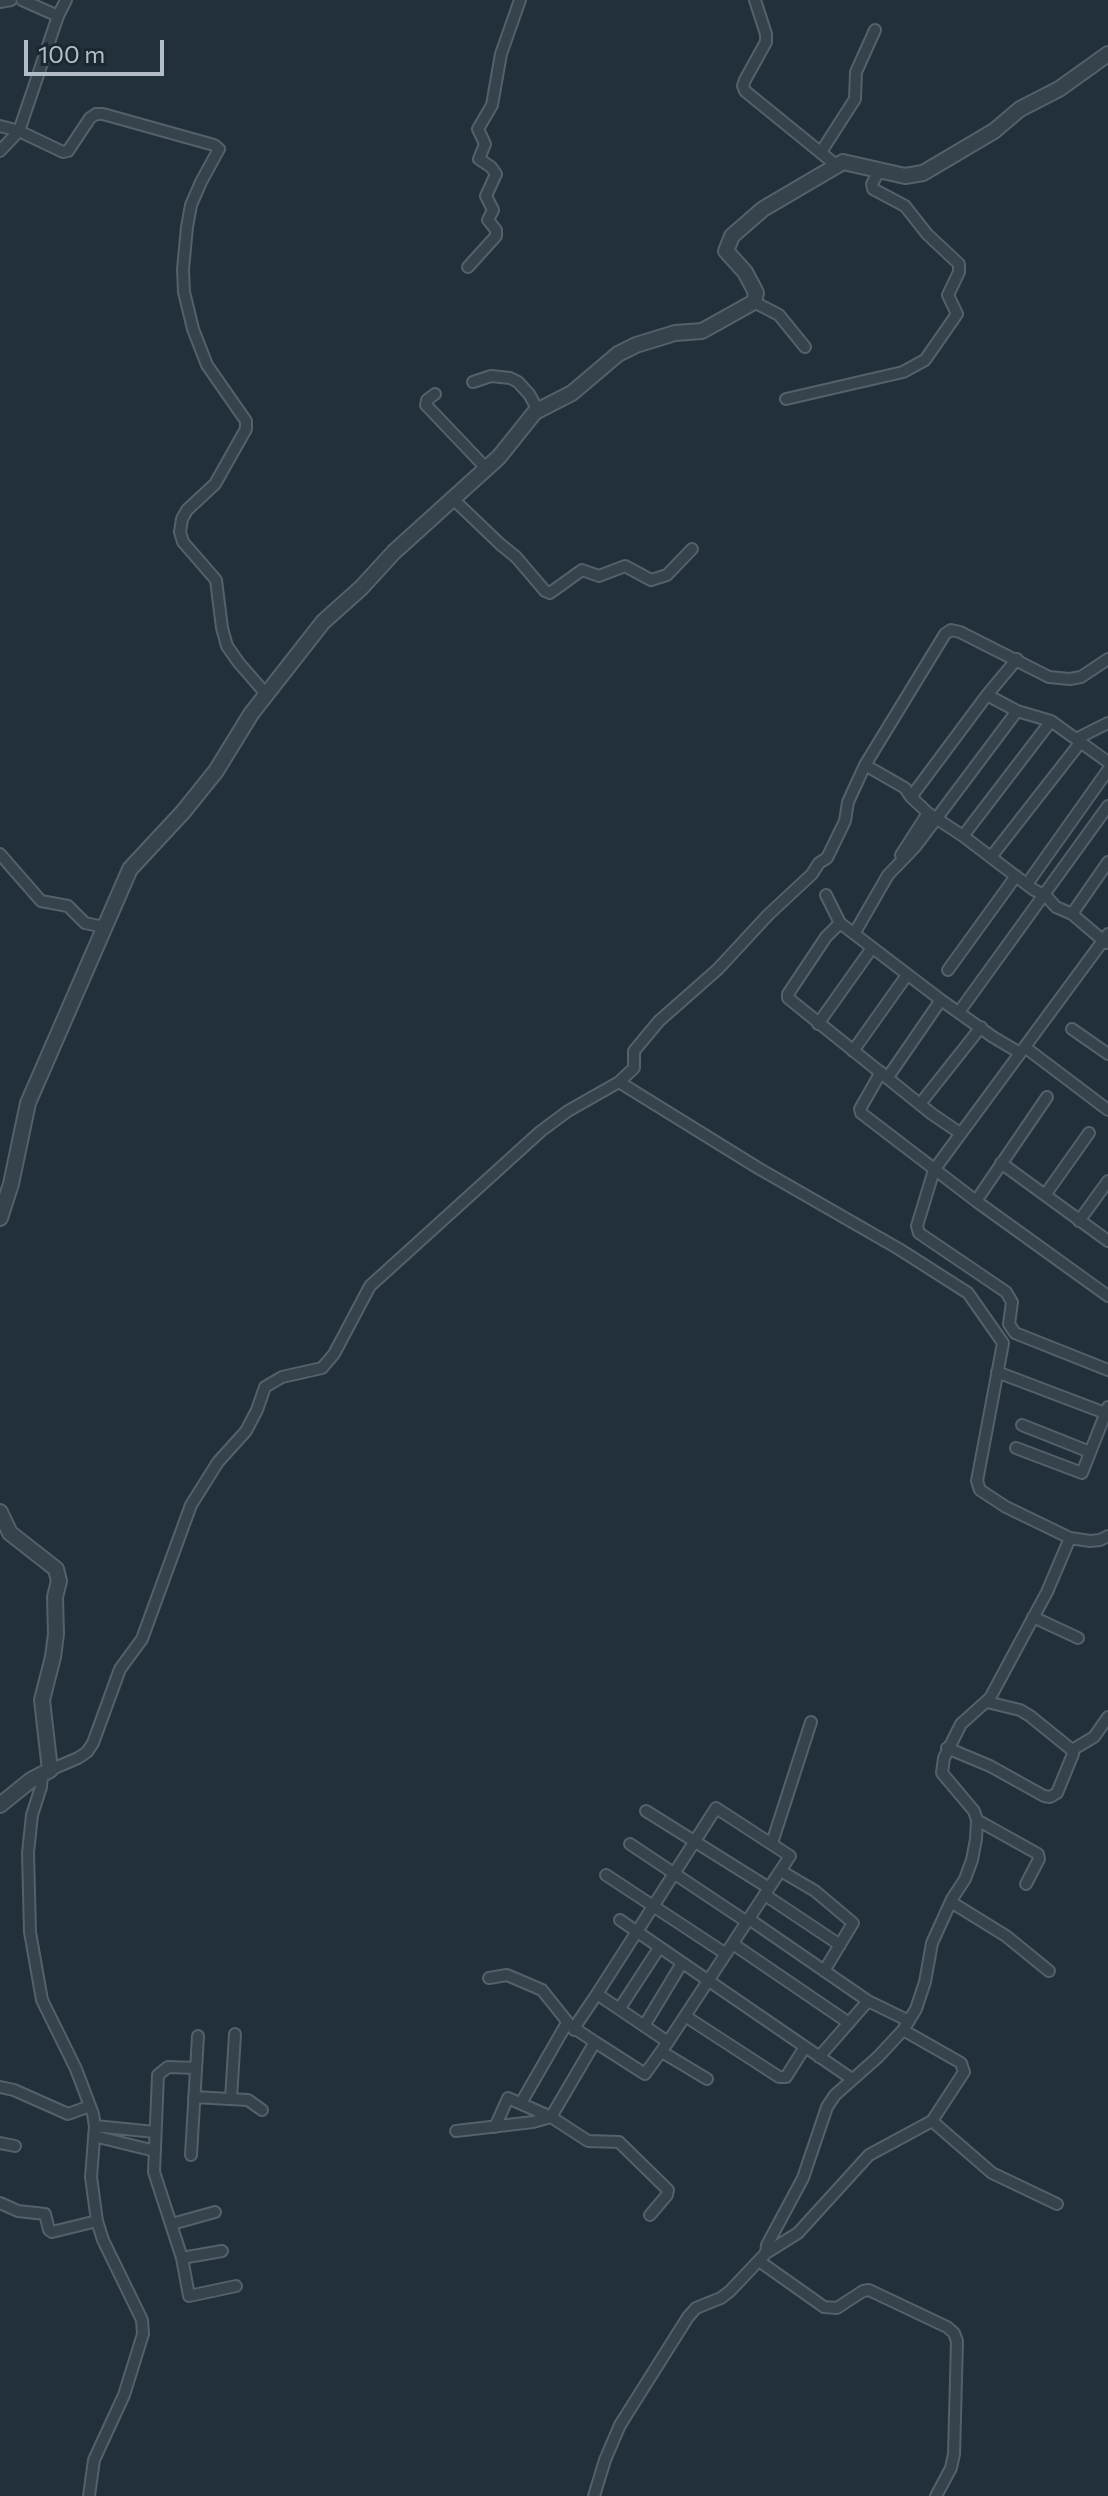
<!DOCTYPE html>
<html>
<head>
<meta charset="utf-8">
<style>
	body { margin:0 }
	#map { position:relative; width:1108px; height:2496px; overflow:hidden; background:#22303c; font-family:Commissioner,sans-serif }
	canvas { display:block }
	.scale { position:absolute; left:24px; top:40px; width:140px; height:36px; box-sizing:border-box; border:4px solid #b2bdc7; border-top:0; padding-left:10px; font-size:24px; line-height:28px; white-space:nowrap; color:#b2bdc7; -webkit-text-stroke:6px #1b2731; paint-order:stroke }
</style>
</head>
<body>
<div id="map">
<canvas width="1108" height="2496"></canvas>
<div class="scale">100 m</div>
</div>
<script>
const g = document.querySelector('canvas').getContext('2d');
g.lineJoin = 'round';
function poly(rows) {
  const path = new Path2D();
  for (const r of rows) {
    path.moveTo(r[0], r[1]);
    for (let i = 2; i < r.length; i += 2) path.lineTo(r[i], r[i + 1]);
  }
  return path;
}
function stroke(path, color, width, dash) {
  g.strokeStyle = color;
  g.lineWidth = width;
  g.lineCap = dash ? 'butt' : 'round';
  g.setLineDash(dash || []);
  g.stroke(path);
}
const minor = poly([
	[22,0,58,16],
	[755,0,766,34,766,42,745,80,743,86,745,91,836,165],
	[0,2,11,0],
	[0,126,19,131,63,152,68,151,90,118,96,114,103,114,214,145,219,149,201,182,191,205,187,227,183,269,184,292,193,329,207,365,246,421,246,429,215,484,187,510,182,519,180,532,183,542,216,580,222,628,227,646,239,663,266,694],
	[0,151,19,131,58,16,66,0],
	[821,152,855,99,856,72,875,30],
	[468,267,496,236,496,230,488,220,493,210,486,196,496,174,491,167,479,159,485,144,478,129,492,105,501,54,520,0],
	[754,302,779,315,805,347],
	[473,382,491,376,510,378,518,382,529,394,538,410],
	[435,394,427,400,426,405,486,468],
	[786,399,903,372,925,360,957,314,948,295,959,272,959,264,927,234,905,206,873,189,872,184,879,171],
	[452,498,500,544,516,557,545,591,550,593,582,570,599,576,625,566,651,580,667,575,692,549],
	[1017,659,987,695,1017,711,1051,721,1108,762],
	[1076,739,1108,723],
	[865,765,905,788,911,797,928,813,963,836,1034,890,1045,895,1056,907,1072,914,1106,943],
	[911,797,987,695],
	[963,836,1051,721],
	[0,854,41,901,68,906,85,923,104,927],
	[901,855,928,813],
	[991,857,1080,743],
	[1027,884,1108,770],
	[826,895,840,923,941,1000,993,1037,1020,1053],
	[1072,914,1108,862],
	[840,923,826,937,788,994,788,998,932,1114,960,1133],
	[854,934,888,875,915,847,1017,711],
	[1108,934,934,1170,917,1226,919,1233,1006,1292,1012,1302,1009,1324,1015,1333,1108,1370],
	[948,970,1016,876],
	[959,1012,1108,806],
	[818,1024,872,948],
	[1072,1029,1108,1054],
	[1026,1048,1108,1110],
	[853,1051,907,975],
	[881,1072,860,1109,861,1113,976,1201,1108,1296],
	[888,1077,941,1000],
	[619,1082,634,1068,634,1051,659,1021,718,969,768,915,812,874,819,863,827,858,845,821,848,802,865,765,945,634,951,630,960,632,1049,677,1070,679,1081,677,1108,659],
	[920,1104,981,1027],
	[1001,1163,1108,1241],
	[1045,1195,1089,1133],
	[976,1201,1047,1097],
	[1079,1221,1108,1181],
	[997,1372,1105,1413],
	[1022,1425,1090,1452],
	[1016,1448,1082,1473,1108,1407],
	[1033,1617,1078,1638],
	[947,1748,990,1766,1044,1796,1050,1797,1057,1793,1073,1754,1072,1750,1030,1716,1020,1710,987,1702],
	[1072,1750,1094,1737,1108,1717],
	[50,1770,78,1758,87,1752,93,1743,120,1669,142,1639,191,1505,218,1462,246,1431,257,1410,265,1387,282,1377,322,1368,334,1354,370,1286,541,1131,568,1111,619,1082,758,1168,899,1249,968,1293,1003,1343,977,1481,980,1490,1006,1507,1070,1538,1090,1541,1100,1540,1108,1536],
	[42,1774,41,1787,32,1815,28,1853,30,1932,42,2000,76,2069,93,2114,95,2126,91,2177,97,2221,103,2240,142,2320,143,2334,124,2395,94,2460,89,2496],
	[646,1811,769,1888],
	[977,1820,1038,1854,1039,1859,1026,1884],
	[772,1843,811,1722],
	[630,1844,747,1922],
	[781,1871,815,1891,853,1923,824,1971],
	[606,1875,726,1954],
	[765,1895,840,1945],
	[951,1902,1006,1936,1049,1971],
	[749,1919,868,2001],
	[620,1920,852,2079],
	[733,1944,849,2023],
	[489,1978,507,1975,542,1990,574,2030],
	[620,2008,659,1948],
	[685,2016,779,2077,786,2077,805,2047],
	[644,2026,682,1963],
	[595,2042,645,2074,668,2042],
	[662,2052,707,2079],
	[819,2057,868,2001,909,2021],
	[196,2068,168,2067,158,2075,154,2172,182,2258,189,2296,236,2286],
	[0,2087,14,2090,68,2114,90,2106],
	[194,2097,248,2100,262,2110],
	[231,2099,235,2034],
	[521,2103,567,2023],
	[932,2121,992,2173,1057,2204],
	[95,2126,155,2132],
	[495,2127,508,2098,551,2117,588,2141,619,2142,668,2190,667,2195,650,2215],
	[456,2131,533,2122,551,2117,595,2042,574,2028,597,1994,668,2042,790,1856,716,1808,597,1994],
	[94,2136,155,2151],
	[0,2143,15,2146],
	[191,2155,198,2036],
	[0,2203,18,2211,45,2214,49,2230,52,2232,97,2221],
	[172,2224,215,2212],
	[766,2253,798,2233,869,2155,932,2121,964,2072,961,2063,903,2030],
	[182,2258,222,2251],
	[759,2261,824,2307,837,2308,863,2291,869,2290,947,2327,954,2333,957,2341,954,2454,951,2468,936,2496],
	[594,2496,605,2460,620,2425,688,2317,696,2308,721,2298,730,2291,766,2253,767,2245,803,2178,827,2107,835,2095,878,2057,903,2030,916,2009,925,1982,932,1943,952,1899,965,1879,972,1860,976,1839,977,1820,974,1811,942,1773,944,1758,961,1724,990,1698,1047,1592,1070,1538]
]);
const tertiary = poly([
	[0,1218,11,1184,28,1103,130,869,183,812,216,771,251,714,323,622,361,588,394,552,499,457,535,412,572,393,618,354,636,345,675,333,702,331,754,302,756,293,753,287,745,272,726,251,732,236,763,209,843,162,905,176,923,173,994,131,1020,109,1059,89,1108,54],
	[0,1512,10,1533,56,1569,59,1581,55,1597,56,1634,53,1657,42,1700,50,1770,31,1780,0,1805]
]);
stroke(minor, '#54606a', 14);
stroke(tertiary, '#54606a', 18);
stroke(minor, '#36424c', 10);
stroke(tertiary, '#36424c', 14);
</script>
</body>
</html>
